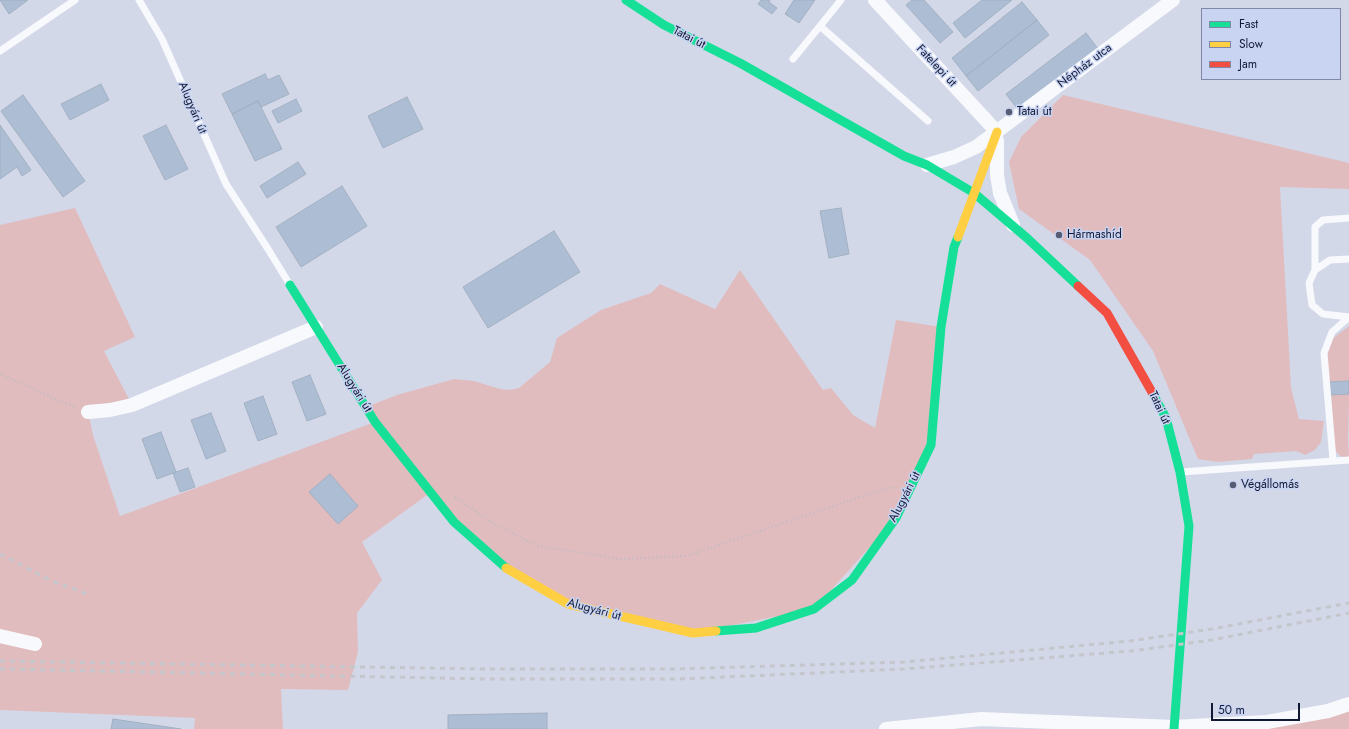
<!DOCTYPE html>
<html>
<head>
<meta charset="utf-8">
<style>
	body { margin:0 }
	#map { position:relative; width:1349px; height:729px; overflow:hidden; background:#d3d8e9; font-family:Jost,sans-serif }
	canvas { display:block }
	.legend { position:absolute; left:1201px; top:8px; width:140px; height:72px; box-sizing:border-box; background:#c9d4f3; border:1px solid #7f89a7; margin:0; padding:5px 7px; list-style:none; font-size:12px; color:#111934 }
	.legend li { display:flex; align-items:center; gap:8px; height:20px }
	.legend b { width:20px; border:1px solid #7f89a7 }
	.scale { position:absolute; left:1211px; top:703px; width:89px; height:18px; box-sizing:border-box; border:2px solid #111934; border-top:0; padding-left:5px; font-size:12px; line-height:14px; white-space:nowrap; color:#111934; -webkit-text-stroke:3px #c9d4f3; paint-order:stroke }
</style>
</head>
<body>
<div id="map">
<canvas width="1349" height="729"></canvas>
<ul class="legend">
<li><b style="height:5px;background:#16e098"></b>Fast</li>
<li><b style="height:5px;background:#ffcf43"></b>Slow</li>
<li><b style="height:5px;background:#f24e42"></b>Jam</li>
</ul>
<div class="scale">50 m</div>
</div>
<script>
const g = document.querySelector('canvas').getContext('2d');
g.lineJoin = 'round';
function paint(path, color) {
  g.fillStyle = color;
  g.fill(path, 'evenodd');
}
function poly(rows) {
  const path = new Path2D();
  for (const r of rows) {
    path.moveTo(r[0], r[1]);
    for (let i = 2; i < r.length; i += 2) path.lineTo(r[i], r[i + 1]);
  }
  return path;
}
function stroke(path, color, width, dash) {
  g.strokeStyle = color;
  g.lineWidth = width;
  g.lineCap = dash ? 'butt' : 'round';
  g.setLineDash(dash || []);
  g.stroke(path);
}
function label(font, color, halo, rows, align = 'center') {
  g.font = font + ' Jost,sans-serif';
  g.lineWidth = 3;
  g.setLineDash([]);
  g.textBaseline = 'middle';
  g.strokeStyle = halo;
  g.fillStyle = color;
  for (const [text, x, y, turn = 0] of rows) {
    g.save();
    g.translate(x, y);
    g.rotate((+turn || 0) * Math.PI / 180);
    g.textAlign = isNaN(turn) ? turn : align;
    if (halo) g.strokeText(text, 0, 0);
    g.fillText(text, 0, 0);
    g.restore();
  }
}
const green = poly([
	[1063,95,1349,163,1349,189,1280,187,1291,388,1299,419,1324,421,1321,442,1315,450,1305,455,1296,451,1254,454,1252,459,1218,462,1198,459,1153,351,1090,260,1019,209,1009,162,1021,137],
	[75,208,135,337,104,351,132,405,88,412,93,435,120,516,375,422,366,407,397,395,454,379,474,381,500,389,510,390,519,388,550,362,557,338,601,310,651,293,660,284,715,309,740,270,823,390,831,388,853,415,875,428,896,320,941,327,931,445,896,518,814,609,693,633,568,604,500,565,430,493,362,542,382,580,357,613,358,652,348,690,281,689,283,729,194,729,195,718,0,710,0,225],
	[1349,326,1349,381,1329,382,1327,356,1332,339],
	[1349,394,1348,442,1349,458,1340,456,1334,449,1330,395],
	[1349,704,1349,729,1174,729]
]);
const building = poly([
	[0,0,28,0,9,14,0,0],
	[761,0,770,0,769,2,777,8,772,14,758,4,761,0],
	[794,0,815,0,799,23,785,14,794,0],
	[912,0,924,0,953,32,940,43,906,5,912,0],
	[982,0,1012,0,965,38,953,23,982,0],
	[1022,2,1037,20,966,76,952,58,1022,2],
	[1037,20,1049,35,978,91,966,76,1037,20],
	[1086,33,1099,50,1019,111,1006,94,1086,33],
	[265,74,268,80,279,75,289,94,261,107,258,101,232,114,222,94,265,74],
	[101,84,109,100,70,120,61,104,101,84],
	[23,95,85,181,63,197,1,111,23,95],
	[407,97,423,129,383,148,368,116,407,97],
	[296,99,302,111,278,123,272,111,296,99],
	[258,101,282,149,255,161,232,114,258,101],
	[0,125,31,170,22,176,17,167,0,179,0,125],
	[166,125,188,169,165,180,143,136,166,125],
	[298,162,306,174,267,198,260,186,298,162],
	[342,186,367,226,301,267,276,227,342,186],
	[841,208,849,254,829,258,820,211,841,208],
	[554,231,580,272,488,328,463,287,554,231],
	[310,375,326,414,307,421,292,382,310,375],
	[1349,381,1349,394,1330,395,1329,382,1349,381],
	[263,396,277,434,258,441,244,403,263,396],
	[211,413,226,451,206,459,191,420,211,413],
	[161,432,176,472,157,479,142,439,161,432],
	[188,468,195,487,180,492,173,473,188,468],
	[330,474,358,506,338,524,309,492,330,474],
	[547,713,547,729,448,729,448,715,547,713],
	[113,719,181,729,111,729,113,719]
]);
const path = poly([
	[0,374,76,408],
	[455,497,494,524,538,546,621,559,687,556,860,497,894,487]
]);
const lane = poly([
	[139,0,162,39,226,184,268,249,290,285],
	[841,0,820,26,928,121],
	[0,51,75,0],
	[793,59,820,26],
	[1349,259,1330,260,1315,270,1309,283,1312,305,1323,314,1349,317],
	[1315,270,1315,227,1323,220,1349,218],
	[1333,460,1324,353,1332,332,1349,317],
	[1181,472,1349,460]
]);
const street = poly([
	[875,0,997,132],
	[997,140,997,175,1000,193,1013,225],
	[927,165,954,157,976,147,1173,0],
	[88,412,110,410,132,405,316,327],
	[0,636,35,644],
	[886,729,981,719,1174,727,1267,722,1328,711,1349,704]
]);
const fast = poly([
	[626,0,664,25,740,63,904,156,927,165,974,193,1027,238,1078,286],
	[290,285,375,422,454,522,506,568],
	[1153,394,1166,418,1180,472,1189,526,1174,729],
	[716,631,756,628,814,609,852,580,896,518,931,445,941,327,954,247,958,237]
]);
const slow = poly([
	[958,237,997,132],
	[506,568,568,604,693,633,716,631]
]);
const jam = poly([
	[1078,286,1107,313,1153,394]
]);
const rail = poly([
	[0,554,52,581,90,595],
	[0,661,486,669,675,669,904,662,1130,641,1212,629,1349,603],
	[0,669,485,679,679,679,904,669,1131,651,1212,640,1349,613]
]);
const markers = [
	[1009,112,4,"#555c73"],
	[1059,235,4,"#555c73"],
	[1233,485,4,"#555c73"]
];
const streetNames = [
	["Tatai út",689,38,27],
	["Fatelepi út",936,66,47],
	["Népház utca",1085,66,-37],
	["Alugyári út",192,108,67],
	["Alugyári út",354,388,58],
	["Tatai út",1159,408,65],
	["Alugyári út",905,497,-63],
	["Alugyári út",594,610,15]
];
const poiNames = [
	["Tatai út",1017,112],
	["Hármashíd",1067,235],
	["Végállomás",1241,485]
];
paint(green, '#e0bcbe');
paint(building, '#adbed4');
stroke(building, '#a2b0c2', 1);
stroke(path, '#b8bcc4', 2, [1, 3]);
stroke(lane, '#f8f9fc', 7);
stroke(street, '#f8f9fc', 14);
stroke(fast, '#16e098', 9);
stroke(slow, '#ffcf43', 9);
stroke(jam, '#f24e42', 9);
stroke(rail, '#c5c6cc', 3, [5, 5]);
for (const [x, y, r, color] of markers) {
  const dot = new Path2D();
  dot.arc(x, y, r, 0, 2 * Math.PI);
  g.fillStyle = color;
  g.fill(dot);
  stroke(dot, '#c9d4f3', 1.5);
}
label('12px', '#111934', '#c9d4f3', streetNames);
label('12px', '#111934', '#c9d4f3', poiNames, 'left');
</script>
</body>
</html>
